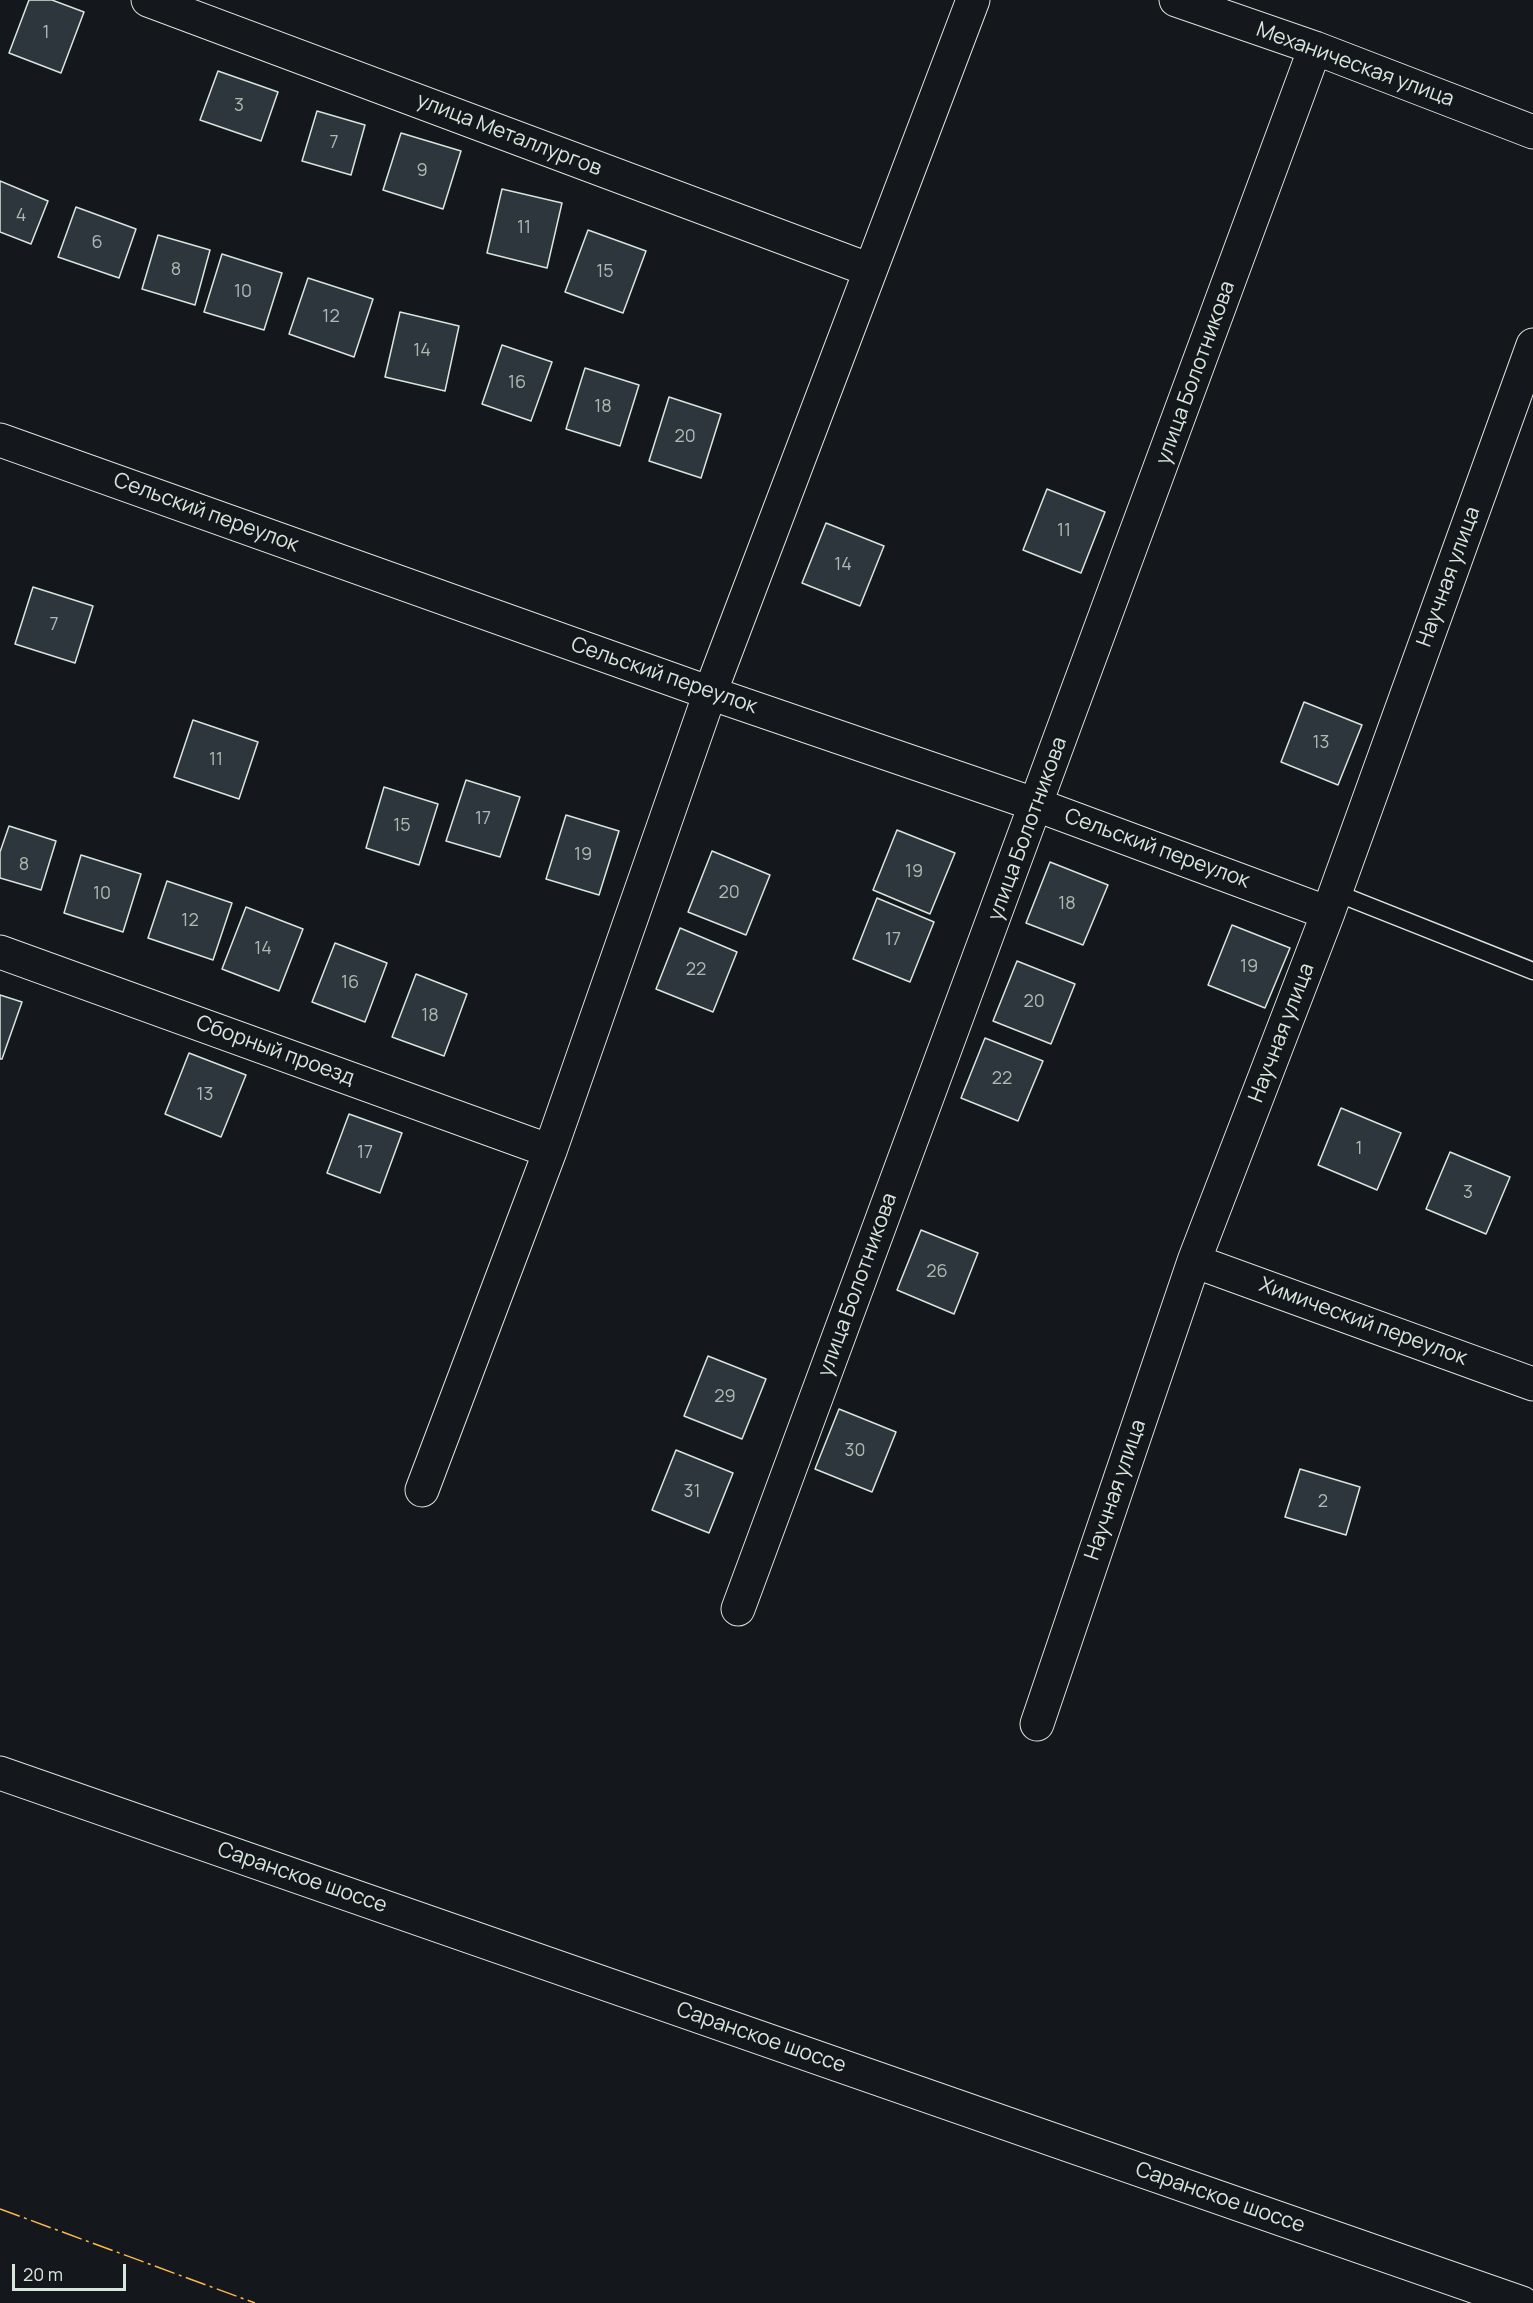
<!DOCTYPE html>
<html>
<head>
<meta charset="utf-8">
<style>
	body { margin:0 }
	#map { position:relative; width:1533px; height:2303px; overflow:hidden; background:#14181c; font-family:Manrope,sans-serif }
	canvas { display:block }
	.scale { position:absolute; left:12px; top:2264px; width:114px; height:27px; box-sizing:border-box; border:3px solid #d8e6dc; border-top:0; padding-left:8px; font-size:18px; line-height:21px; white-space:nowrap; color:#d8e6dc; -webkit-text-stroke:4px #14181c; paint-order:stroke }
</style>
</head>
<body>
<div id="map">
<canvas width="1533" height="2303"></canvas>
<div class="scale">20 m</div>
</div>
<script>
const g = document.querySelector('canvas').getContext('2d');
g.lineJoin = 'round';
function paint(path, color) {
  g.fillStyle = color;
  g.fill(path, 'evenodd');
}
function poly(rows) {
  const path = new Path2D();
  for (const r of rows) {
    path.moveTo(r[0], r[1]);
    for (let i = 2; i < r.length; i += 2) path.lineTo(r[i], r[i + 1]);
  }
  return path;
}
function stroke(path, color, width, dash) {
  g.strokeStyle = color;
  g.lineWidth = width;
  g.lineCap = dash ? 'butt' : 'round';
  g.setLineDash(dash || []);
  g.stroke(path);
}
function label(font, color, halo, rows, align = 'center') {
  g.font = font + ' Manrope,sans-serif';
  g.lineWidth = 4.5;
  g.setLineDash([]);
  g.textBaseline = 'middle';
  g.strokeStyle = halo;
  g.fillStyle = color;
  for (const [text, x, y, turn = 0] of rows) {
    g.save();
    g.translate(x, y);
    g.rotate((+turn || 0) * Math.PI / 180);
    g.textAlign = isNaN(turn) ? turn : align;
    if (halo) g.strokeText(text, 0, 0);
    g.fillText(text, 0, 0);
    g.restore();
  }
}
const building = poly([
	[29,0,52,0,84,12,61,73,9,53,29,0],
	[218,71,278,92,261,141,200,120,218,71],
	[317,111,365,125,351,175,302,161,317,111],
	[401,133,461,151,443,209,383,190,401,133],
	[0,181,48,201,31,244,0,232,0,181],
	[502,189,562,203,547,268,487,253,502,189],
	[76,207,136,229,119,278,58,257,76,207],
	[588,230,646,251,623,313,565,292,588,230],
	[158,235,210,250,195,305,142,289,158,235],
	[222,254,282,273,264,330,204,312,222,254],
	[308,278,373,299,354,357,289,334,308,278],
	[400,312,459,326,445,391,385,377,400,312],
	[502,345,552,362,531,421,482,404,502,345],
	[585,368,639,385,620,446,566,429,585,368],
	[669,397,721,414,701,478,649,461,669,397],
	[1047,489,1105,512,1081,573,1023,550,1047,489],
	[826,523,884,546,860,606,802,583,826,523],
	[33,587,93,606,75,663,15,644,33,587],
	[1304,702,1362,725,1338,785,1281,762,1304,702],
	[193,720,258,742,239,799,174,777,193,720],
	[466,780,520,797,500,857,446,841,466,780],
	[384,787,438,804,419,865,366,848,384,787],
	[566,815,619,831,599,895,546,879,566,815],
	[9,826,56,841,41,890,0,878,0,852,9,826],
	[897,830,955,853,930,914,873,890,897,830],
	[712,851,770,875,746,935,688,912,712,851],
	[81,855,141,874,123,932,64,913,81,855],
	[1050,862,1108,885,1083,945,1026,923,1050,862],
	[167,881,232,903,213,960,148,938,167,881],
	[877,898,934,922,910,982,853,959,877,898],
	[246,907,303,929,279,991,222,969,246,907],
	[1232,925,1290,948,1265,1008,1208,985,1232,925],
	[680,928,737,952,713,1012,656,989,680,928],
	[335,943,387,963,365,1022,312,1002,335,943],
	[1017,961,1075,984,1051,1044,993,1021,1017,961],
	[416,974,467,994,444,1056,392,1037,416,974],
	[0,995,22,1002,2,1059,0,1059,0,995],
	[985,1038,1043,1061,1018,1121,961,1098,985,1038],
	[189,1053,246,1075,221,1137,165,1114,189,1053],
	[1341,1108,1401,1133,1377,1190,1318,1165,1341,1108],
	[349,1114,402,1133,380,1193,327,1173,349,1114],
	[1450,1152,1510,1177,1486,1234,1426,1209,1450,1152],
	[921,1230,978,1253,954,1314,897,1290,921,1230],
	[708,1356,766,1379,742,1439,684,1416,708,1356],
	[839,1409,896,1432,872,1492,815,1469,839,1409],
	[676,1450,733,1473,709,1533,652,1510,676,1450],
	[1300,1469,1360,1487,1346,1535,1285,1517,1300,1469]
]);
const lane = poly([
	[1334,892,1533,971]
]);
const street = poly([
	[148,0,870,270],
	[1176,0,1315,48,1533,132],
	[0,440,710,693,1037,805,1328,913],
	[0,952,550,1151],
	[1194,1261,1533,1384],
	[422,1490,550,1151,710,693,973,0],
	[738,1609,1315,48],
	[1037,1724,1194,1261,1328,913,1533,345]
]);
const highway = poly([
	[0,1773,1522,2303]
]);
const power = poly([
	[0,2209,255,2303]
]);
const numberNames = [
	["1",46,33],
	["3",239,106],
	["7",334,143],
	["9",422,171],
	["4",21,216],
	["11",524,228],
	["6",97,243],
	["8",176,270],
	["15",605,272],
	["10",243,292],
	["12",331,317],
	["14",422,351],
	["16",517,383],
	["18",603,407],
	["20",685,437],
	["11",1064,531],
	["14",843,565],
	["7",54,625],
	["13",1321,743],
	["11",216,760],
	["17",483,819],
	["15",402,826],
	["19",583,855],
	["8",24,865],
	["19",914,872],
	["20",729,893],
	["10",102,894],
	["18",1067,904],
	["12",190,921],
	["17",893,940],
	["14",263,949],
	["19",1249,967],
	["22",696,970],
	["16",350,983],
	["20",1034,1002],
	["18",430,1016],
	["22",1002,1079],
	["13",205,1095],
	["1",1359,1149],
	["17",365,1153],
	["3",1468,1193],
	["26",937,1272],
	["29",725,1397],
	["30",855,1451],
	["31",692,1492],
	["2",1323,1502]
];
const streetNames = [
	["Механическая улица",1355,65,20],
	["улица Металлургов",509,135,21],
	["улица Болотникова",1196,373,-70],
	["Сельский переулок",206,513,20],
	["Научная улица",1449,577,-70],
	["Сельский переулок",664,676,19],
	["улица Болотникова",1028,829,-70],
	["Сельский переулок",1157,849,20],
	["Научная улица",1282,1033,-69],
	["Сборный проезд",275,1051,20],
	["улица Болотникова",858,1285,-70],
	["Химический переулок",1363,1322,20],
	["Научная улица",1116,1490,-71],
	["Саранское шоссе",302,1878,19],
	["Саранское шоссе",761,2038,19],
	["Саранское шоссе",1220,2198,19]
];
paint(building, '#2c363c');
stroke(building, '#d8e6dc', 1.5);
stroke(lane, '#d8e6dc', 19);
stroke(street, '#d8e6dc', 35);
stroke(highway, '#d8e6dc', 35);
stroke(lane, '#14181c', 16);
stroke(street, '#14181c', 33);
stroke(highway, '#14181c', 33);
stroke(power, '#ffb74d', 1.5, [21, 4.5, 3, 4.5]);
label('18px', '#adbab4', null, numberNames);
label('21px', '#d8e6dc', '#14181c', streetNames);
</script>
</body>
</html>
